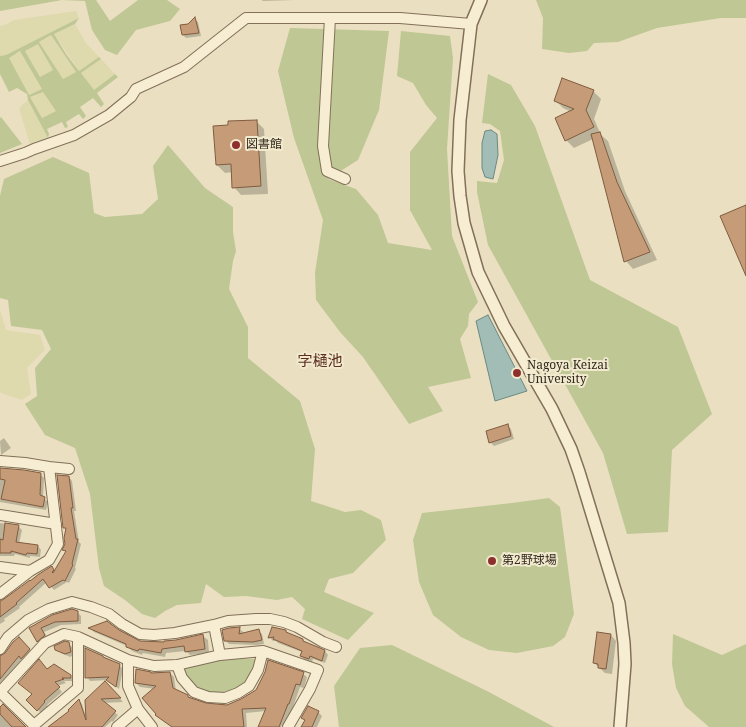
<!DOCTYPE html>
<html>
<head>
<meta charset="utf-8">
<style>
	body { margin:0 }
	canvas { display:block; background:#eadfc0 }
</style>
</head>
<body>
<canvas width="746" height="727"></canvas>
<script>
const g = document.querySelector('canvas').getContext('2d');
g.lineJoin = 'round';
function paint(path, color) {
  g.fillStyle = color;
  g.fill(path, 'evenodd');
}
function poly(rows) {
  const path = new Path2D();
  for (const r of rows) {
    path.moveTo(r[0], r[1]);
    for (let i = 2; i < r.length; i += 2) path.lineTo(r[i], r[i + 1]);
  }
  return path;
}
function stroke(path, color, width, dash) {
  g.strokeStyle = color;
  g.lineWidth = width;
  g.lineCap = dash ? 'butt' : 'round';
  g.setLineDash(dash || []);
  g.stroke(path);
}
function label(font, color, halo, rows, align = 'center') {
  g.font = font + ' "Noto Serif","Noto Sans JP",serif';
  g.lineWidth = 4;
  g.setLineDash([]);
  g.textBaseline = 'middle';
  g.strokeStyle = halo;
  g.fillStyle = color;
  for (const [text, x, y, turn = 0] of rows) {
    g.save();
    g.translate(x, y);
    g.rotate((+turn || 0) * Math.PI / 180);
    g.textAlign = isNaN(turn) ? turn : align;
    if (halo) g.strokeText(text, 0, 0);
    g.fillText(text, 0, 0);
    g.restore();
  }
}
const farmland = poly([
	[76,11,79,18,6,55,0,56,0,26,1,26,7,24,14,20],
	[75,24,86,43,99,57,79,71,54,34],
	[51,35,76,72,63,79,39,42],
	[38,43,53,70,40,77,25,51],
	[21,51,42,89,28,95,8,58],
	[101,59,115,74,94,90,80,74],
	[44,91,56,111,42,118,30,97],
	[28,100,48,138,30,144,19,109,22,105],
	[0,310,6,330,40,335,45,350,27,368,31,394,22,400,1,393,0,391]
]);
const green = poly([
	[0,0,96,0,110,21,138,0,167,0,180,9,170,21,136,30,117,55,105,50,92,30,85,1,62,0,0,11],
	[536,0,746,0,746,18,721,18,657,28,618,42,594,43,587,51,569,53,542,49,543,18],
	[79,18,75,24,54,34,66,54,79,71,99,57,101,59,81,73,94,90,115,74,118,77,97,93,104,104,101,107,93,98,80,107,86,116,83,119,79,114,66,122,68,127,65,128,62,122,47,129,49,134,48,138,28,100,27,94,17,88,9,92,0,74,0,56,6,55],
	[51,35,76,72,63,79,39,42],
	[38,44,53,70,40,77,25,51],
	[20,51,42,89,29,95,9,58],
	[43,92,56,111,42,118,30,97],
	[290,28,389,31,379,110,358,160,328,179,356,189,378,215,388,243,432,250,410,210,410,152,437,118,426,105,413,83,397,76,401,31,450,36,453,58,447,149,452,236,478,302,469,314,468,326,460,339,471,378,428,387,443,411,409,424,363,357,340,332,316,300,315,273,323,220,294,138,278,71],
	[488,74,511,85,535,126,590,280,678,327,712,414,672,450,668,532,627,534,603,453,488,245,477,192,477,181,497,183,504,160,500,131,490,124,482,123],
	[1,117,22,144,0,153,0,118],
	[168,145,205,188,233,207,233,232,236,251,233,261,229,289,248,327,248,358,300,401,315,449,311,501,345,512,361,510,381,520,386,540,353,573,329,579,324,592,374,613,348,640,302,619,305,609,292,597,277,600,246,596,224,597,206,584,201,603,177,605,165,611,155,618,142,614,125,600,104,586,99,568,90,494,75,448,45,435,25,404,37,396,35,368,51,349,42,330,11,326,8,300,0,298,0,196,4,179,53,157,89,173,94,213,105,217,142,214,158,199,153,166],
	[549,498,560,507,574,614,565,637,553,646,517,653,489,650,461,637,433,615,419,582,413,540,422,513,512,503],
	[673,634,722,655,746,644,746,727,709,727,685,706,676,688,672,664],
	[392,645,487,691,554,727,339,727,334,686,360,648],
	[235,658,258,659,253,672,245,684,225,694,211,694,197,688,186,677,183,667]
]);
const water = poly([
	[491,130,497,134,498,155,493,179,485,177,482,168,482,143,485,131,491,130],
	[488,315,527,391,495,401,476,321,488,315]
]);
const shadow = poly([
	[262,0,294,0,263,1],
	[195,19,198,22,201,36,186,38,183,35,189,25],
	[593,91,601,99,594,119,601,135,608,141,625,191,657,260,633,269,626,261,593,139,574,148,566,140,571,112,563,108,555,100],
	[256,121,264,129,268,194,241,195,234,187,233,172,225,173,217,165,229,126],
	[507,425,511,429,514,439,494,446,490,442],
	[4,438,11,448,1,455,0,441],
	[0,469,40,474,44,478,43,498,48,502,46,510,0,502],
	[69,477,72,481,76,511,74,511,79,542,81,544,75,568,76,569,69,583,67,582,54,590,47,582,19,607,20,608,4,619,5,621,0,624,0,601,5,601,51,568,55,572,67,552,64,550,66,544,67,530,64,527],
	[0,523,18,526,22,530,19,544,38,546,41,550,40,557,30,556,30,558,15,554,14,556,0,556],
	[77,612,81,616,81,624,61,625,44,632,48,639,41,644,38,641,31,629],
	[90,628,136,641,165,644,203,636,208,640,209,653,190,655,186,651,166,653,165,657,143,653,142,655,132,651,127,646,94,632],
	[239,628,243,632,243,635,258,631,262,634,264,644,257,645,229,644,225,640],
	[273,628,286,631,289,634,303,640,307,644,325,651,328,655,325,663,313,659,312,662,305,660,301,656,302,652,278,643,276,641,273,641,270,638],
	[611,635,616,641,612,674,605,673,594,663],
	[19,638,33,653,26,661,23,658,2,685,0,689,0,658,6,654],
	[68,643,72,647,74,655,70,657,61,653,57,649],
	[119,665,123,669,119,689,108,680,90,681,87,677],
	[48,670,70,676,74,681,64,681,66,683,57,686,62,692,47,705,48,706,41,713,28,700],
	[170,673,174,677,176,691,190,699,205,705,225,706,303,674,307,677,304,688,300,687,293,707,285,726,282,725,281,727,260,727,266,711,246,713,247,727,248,727,172,727,155,689,140,687,136,683,151,674],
	[109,686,123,702,103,703,118,715,113,722,112,721,105,727,51,727,71,711,79,701,82,704,86,717],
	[0,709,24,727,0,727],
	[318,712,322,716,317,727,303,727,306,721,303,718]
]);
const building = poly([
	[195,17,199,33,182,35,180,25,188,24,195,17],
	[562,78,594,90,586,110,594,127,565,141,555,118,574,109,554,101,562,78],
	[257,120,261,186,232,188,231,164,216,165,213,126,228,125,228,121,257,120],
	[600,132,617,182,650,252,624,262,591,134,600,132],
	[746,205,746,276,720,216,746,205],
	[508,424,511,436,489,443,486,431,508,424],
	[0,468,24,470,41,473,40,495,45,497,43,507,1,499,5,481,5,480,0,479,0,468],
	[57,475,69,476,73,508,71,508,76,539,78,539,72,564,73,565,65,581,63,580,49,588,43,579,16,603,17,604,0,617,0,601,4,599,30,580,30,581,39,574,52,566,54,570,52,572,53,573,66,551,62,550,65,544,64,538,66,528,63,528,57,475],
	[5,523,19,525,16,542,38,545,37,554,27,553,26,555,11,551,11,553,0,553,0,539,3,540,5,523],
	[72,609,78,611,78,621,55,622,41,628,45,635,37,642,29,628,52,615,72,609],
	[107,621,119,630,140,641,164,642,164,641,176,640,203,634,205,649,185,652,184,646,162,649,161,653,139,649,138,651,126,647,126,644,88,628,107,621],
	[240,627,239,634,259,629,262,640,253,642,224,641,222,630,229,628,240,627],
	[272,627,286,630,286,632,303,639,303,641,325,650,322,661,310,656,309,659,300,656,302,651,273,639,274,637,268,638,272,627],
	[597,632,611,634,606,669,598,668,598,664,593,663,597,632],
	[19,637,30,649,21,659,19,656,0,679,0,656,5,653,13,642,19,637],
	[65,641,69,642,71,652,65,654,55,650,54,646,65,641],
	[85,648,103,656,103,657,120,664,116,687,106,680,109,677,85,678,85,648],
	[39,659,47,669,54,664,71,675,71,678,62,678,64,679,55,682,60,687,44,701,45,702,37,711,26,700,32,694,18,683,39,659],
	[268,660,304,672,300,685,296,684,289,704,288,704,279,727,258,727,266,708,242,709,244,727,172,727,155,715,156,714,142,698,156,686,135,683,136,669,151,672,151,673,170,672,173,688,188,695,188,697,206,703,227,705,241,699,256,690,265,672,268,660],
	[105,681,121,698,101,699,116,711,102,727,48,727,69,711,68,710,79,699,86,720,85,700,105,681],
	[3,704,26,727,12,727,0,714,0,707,3,704],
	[308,706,319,711,312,727,301,727,305,720,301,718,308,706]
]);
const minor = poly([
	[330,18,323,146,327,171,345,179],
	[0,161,25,153,34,149,74,135,109,115,131,97,136,89,184,67,246,18,400,18,471,24],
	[0,461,25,463,49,467,58,544,49,560,30,571,0,594],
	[49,467,69,469],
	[0,515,56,524],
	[0,567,30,571],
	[214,625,228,621,256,619,270,619,284,622,297,627,323,642,336,647],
	[0,649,8,637,28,620,49,609,72,602,91,607,109,614,122,624,140,634,154,635,175,633,214,625,220,655],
	[128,660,128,686,138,709,152,727],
	[177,665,182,678,194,692,208,697,225,698,238,693,249,686,258,670,263,651],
	[0,692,45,643,64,634,78,637,128,660,154,666,177,665,220,655,263,651,318,670,310,689,288,727],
	[0,692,34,725,78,688,78,637],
	[117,727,138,709]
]);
const tertiary = poly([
	[481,0,471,24,460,120,458,171,460,196,464,223,478,272,504,326,552,409,571,449,579,472,619,603,624,643,625,664,620,727]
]);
const markers = [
	[236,145,5,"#8d302d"],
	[517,373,5,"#8d302d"],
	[492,561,5,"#8d302d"]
];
const poiNames = [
	["図書館",246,145],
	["Nagoya Keizai",527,366],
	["University",527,380],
	["第2野球場",502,561]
];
const quarterNames = [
	["字樋池",320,362]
];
paint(farmland, '#dfd9ae');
paint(green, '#bfc795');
paint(water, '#a2bdb6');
stroke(water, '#6a8983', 1);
paint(shadow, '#0003');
paint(building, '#c69c78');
stroke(building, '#7f5c40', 1);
stroke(minor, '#827059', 12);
stroke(tertiary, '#827059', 14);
stroke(minor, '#f6edd2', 10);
stroke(tertiary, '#f6edd2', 11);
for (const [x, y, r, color] of markers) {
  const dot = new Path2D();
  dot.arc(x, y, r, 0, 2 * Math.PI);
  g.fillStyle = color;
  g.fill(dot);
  stroke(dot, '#f2eacf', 2);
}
label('12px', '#32281d', '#f2eacf', poiNames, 'left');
label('15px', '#5c2e1f', '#f2eacf', quarterNames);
</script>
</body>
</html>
